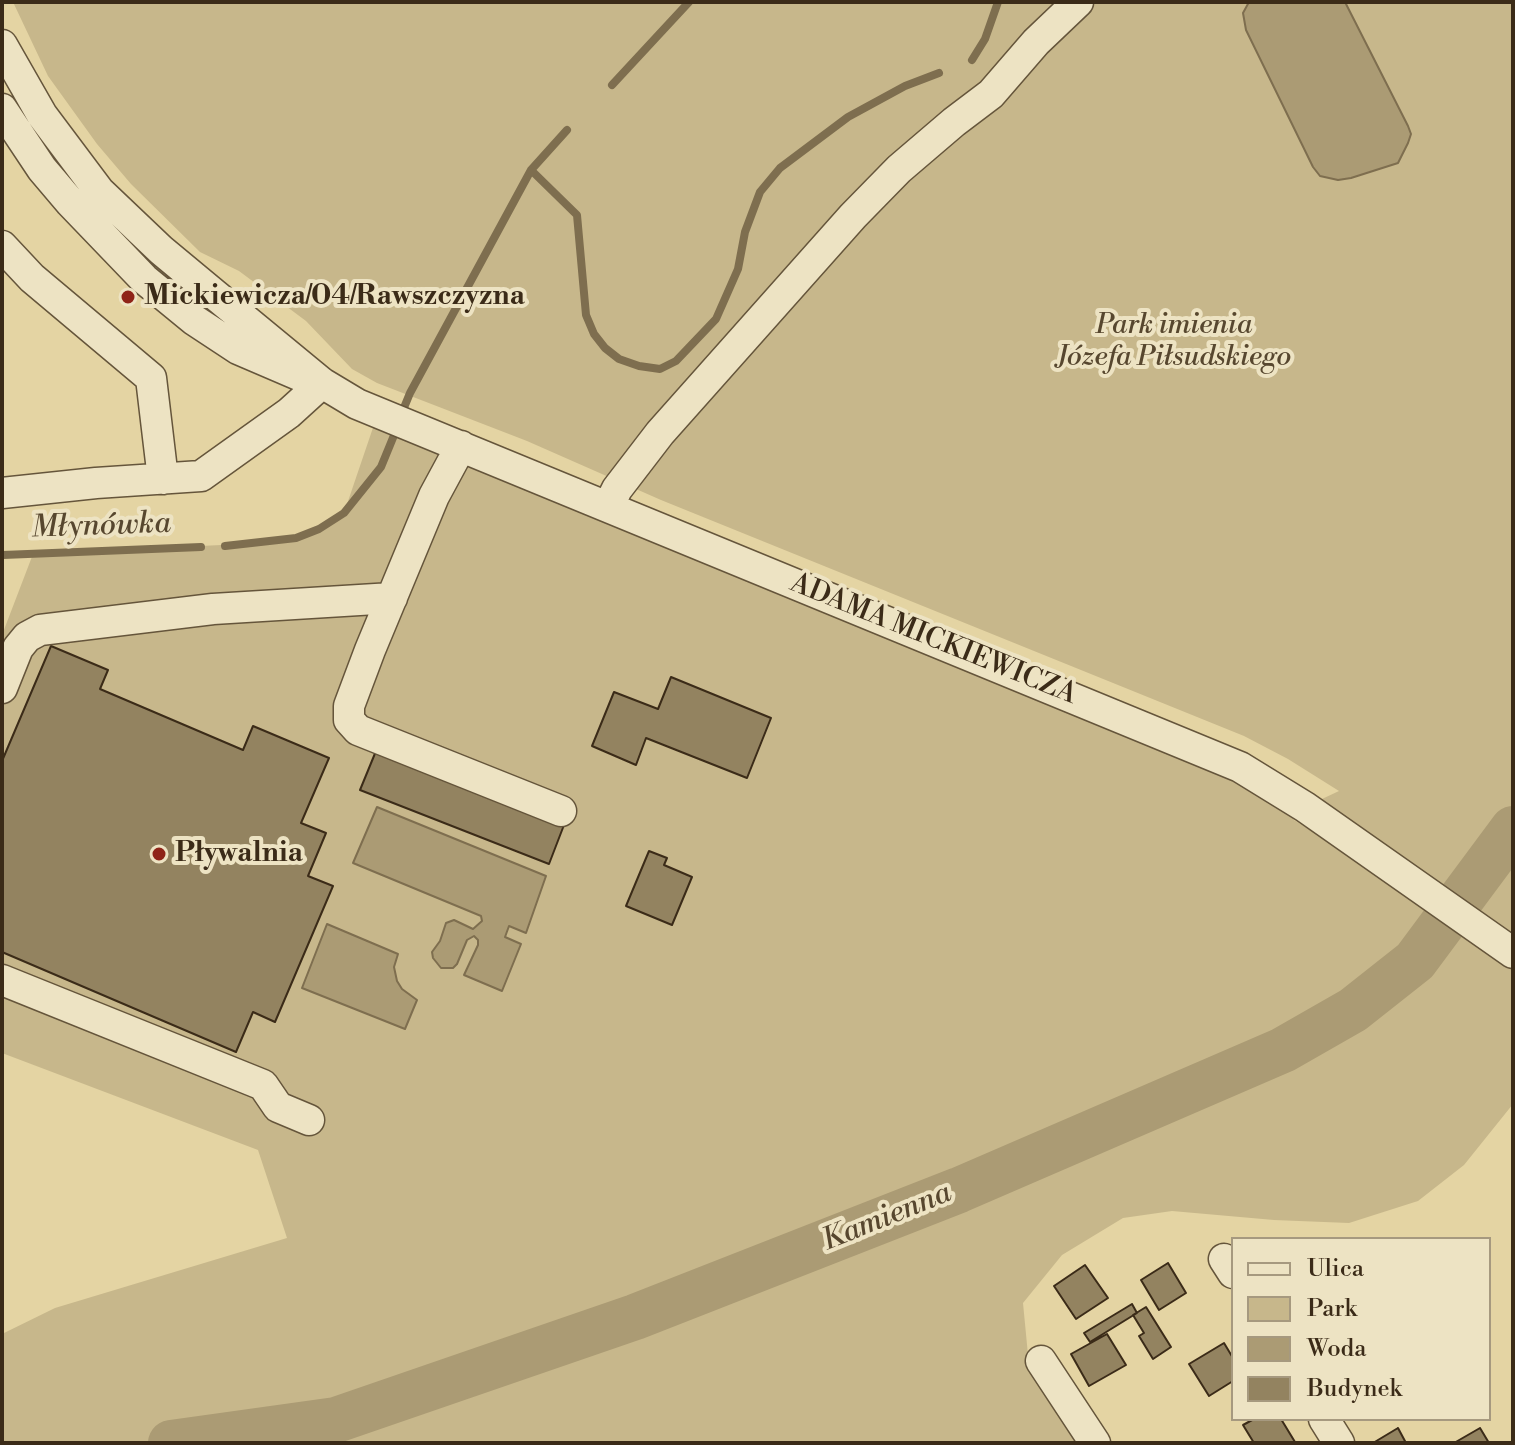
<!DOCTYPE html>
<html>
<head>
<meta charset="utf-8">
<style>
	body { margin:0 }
	#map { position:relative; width:1515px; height:1445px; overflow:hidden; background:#e4d4a3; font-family:"Libre Bodoni",serif }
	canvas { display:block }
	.frame { position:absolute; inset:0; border:4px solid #3b2b18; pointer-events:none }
	.legend { position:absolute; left:1231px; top:1237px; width:260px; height:184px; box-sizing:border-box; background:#ede3c3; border:2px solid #a6997f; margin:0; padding:10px 14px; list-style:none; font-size:24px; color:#3b2b18 }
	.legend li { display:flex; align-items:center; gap:16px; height:40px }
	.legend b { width:40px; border:2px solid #a6997f }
</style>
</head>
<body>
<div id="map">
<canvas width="1515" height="1445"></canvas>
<div class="frame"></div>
<ul class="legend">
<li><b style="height:10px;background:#ede3c3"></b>Ulica</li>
<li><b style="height:22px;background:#c7b78b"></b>Park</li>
<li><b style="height:22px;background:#ab9b74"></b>Woda</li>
<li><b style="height:22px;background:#938360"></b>Budynek</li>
</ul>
</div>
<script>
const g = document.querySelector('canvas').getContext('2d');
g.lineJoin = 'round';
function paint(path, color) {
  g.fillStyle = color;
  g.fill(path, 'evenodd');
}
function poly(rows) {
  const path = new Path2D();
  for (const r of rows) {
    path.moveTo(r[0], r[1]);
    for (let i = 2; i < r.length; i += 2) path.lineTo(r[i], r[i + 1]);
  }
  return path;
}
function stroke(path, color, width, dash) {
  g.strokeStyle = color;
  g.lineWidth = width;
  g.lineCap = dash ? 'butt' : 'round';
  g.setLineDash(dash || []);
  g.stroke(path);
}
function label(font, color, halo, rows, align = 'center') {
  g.font = font + ' "Libre Bodoni",serif';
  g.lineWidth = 8;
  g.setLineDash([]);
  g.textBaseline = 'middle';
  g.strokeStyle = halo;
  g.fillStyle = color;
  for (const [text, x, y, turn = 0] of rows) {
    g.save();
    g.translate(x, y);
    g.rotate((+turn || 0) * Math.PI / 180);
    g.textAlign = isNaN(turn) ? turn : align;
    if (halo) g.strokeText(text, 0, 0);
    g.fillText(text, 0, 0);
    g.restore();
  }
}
const green = poly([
	[13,2,1513,2,1513,953,1305,807,1339,791,1288,759,1244,736,661,500,527,441,377,383,352,369,306,321,239,271,200,252,131,184,97,144,48,76],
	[378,413,1284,792,1294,820,1513,958,1513,1104,1464,1165,1418,1201,1349,1223,1274,1220,1172,1211,1123,1218,1062,1255,1023,1303,1028,1355,1090,1443,2,1443,2,1334,55,1308,287,1238,258,1150,2,1053,2,635,33,554,263,543,296,538,319,529,344,513]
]);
const water = poly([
	[1249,2,1345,2,1408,126,1411,134,1408,143,1398,163,1351,178,1338,180,1320,176,1313,167,1246,30,1243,13,1249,2],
	[377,807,546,876,526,933,509,926,505,937,521,944,502,991,464,975,478,945,478,940,474,936,467,940,457,964,453,968,441,968,433,958,432,952,440,941,446,923,454,920,473,929,482,921,481,916,353,863,377,807],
	[327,924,398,954,394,967,397,981,402,989,417,1000,405,1029,302,988,327,924]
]);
const stream = poly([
	[972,60,985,39,998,2],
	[612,85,689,2],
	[531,170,577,215,586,315,594,334,605,348,619,359,639,366,660,369,676,361,716,319,738,269,745,232,760,192,780,168,848,117,905,86,939,73],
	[401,415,410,393,531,170,567,130],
	[225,546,296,538,319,529,344,513,381,467,397,428],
	[3,555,201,547]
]);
const river = poly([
	[171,1443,336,1420,635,1317,959,1190,1283,1050,1353,1010,1415,961,1513,829]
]);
const building = poly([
	[51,646,108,670,100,689,243,750,253,726,329,758,301,823,326,833,308,876,333,886,275,1022,253,1012,236,1052,2,952,2,761,51,646],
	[671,677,771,718,747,778,646,738,636,765,592,746,614,692,658,709,671,677],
	[376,751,564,825,549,864,360,790,376,751],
	[649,851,667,858,664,865,692,877,672,925,626,906,649,851],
	[1168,1263,1186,1293,1159,1310,1141,1280,1168,1263],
	[1085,1265,1108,1298,1076,1319,1054,1286,1085,1265],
	[1132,1304,1137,1313,1090,1342,1084,1333,1132,1304],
	[1146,1307,1171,1347,1153,1359,1139,1336,1144,1333,1133,1315,1146,1307],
	[1107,1334,1126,1365,1089,1386,1071,1354,1107,1334],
	[1224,1343,1233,1358,1233,1381,1209,1396,1189,1364,1224,1343],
	[1254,1419,1281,1419,1295,1442,1254,1443,1243,1425,1254,1419],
	[1398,1428,1406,1443,1373,1443,1398,1428],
	[1480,1428,1489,1443,1454,1443,1480,1428]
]);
const minor = poly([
	[2,45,42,115,99,191,161,250,214,294,322,383,357,404,1240,767,1305,807,1513,953],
	[2,109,42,169,70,202,144,279,194,320,238,349,301,376],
	[2,246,32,278,151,378,163,479],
	[461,446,434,496,370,650,349,706,349,720,358,730,561,811],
	[2,493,96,483,201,476,289,413,322,383],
	[608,507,617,489,660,433,853,216,899,169,954,122,991,94,1036,42,1078,2],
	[2,688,18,648,27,637,40,630,213,609,392,598],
	[2,980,263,1085,278,1107,309,1120],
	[1224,1259,1233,1273],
	[1041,1361,1095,1443],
	[1324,1419,1339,1443]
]);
const markers = [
	[128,297,8,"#8f2418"],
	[159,854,8,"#8f2418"]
];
const poiNames = [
	["Mickiewicza/04/Rawszczyzna",144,297],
	["Pływalnia",175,854]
];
const parkNames = [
	["Park imienia",1174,326],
	["Józefa Piłsudskiego",1174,358]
];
const streetNames = [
	["ADAMA MICKIEWICZA",933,640,22]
];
const waterNames = [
	["Młynówka",101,527,-2],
	["Kamienna",887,1218,-22]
];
paint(green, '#c7b78b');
paint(water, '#ab9b74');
stroke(water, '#7e6e4f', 2);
stroke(stream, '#7e6e4f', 8);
stroke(river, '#ab9b74', 46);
paint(building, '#938360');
stroke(building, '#3b2b18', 2);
stroke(minor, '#65553b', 33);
stroke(minor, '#ede3c3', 30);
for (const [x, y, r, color] of markers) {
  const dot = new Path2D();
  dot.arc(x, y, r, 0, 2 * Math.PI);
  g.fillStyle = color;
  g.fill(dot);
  stroke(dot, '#ede3c3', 3);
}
label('bold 28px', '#3b2b18', '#ede3c3', poiNames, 'left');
label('italic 28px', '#57472f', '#ede3c3', parkNames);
label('28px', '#3b2b18', '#ede3c3', streetNames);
label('italic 30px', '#57472f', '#ede3c3', waterNames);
</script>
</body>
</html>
